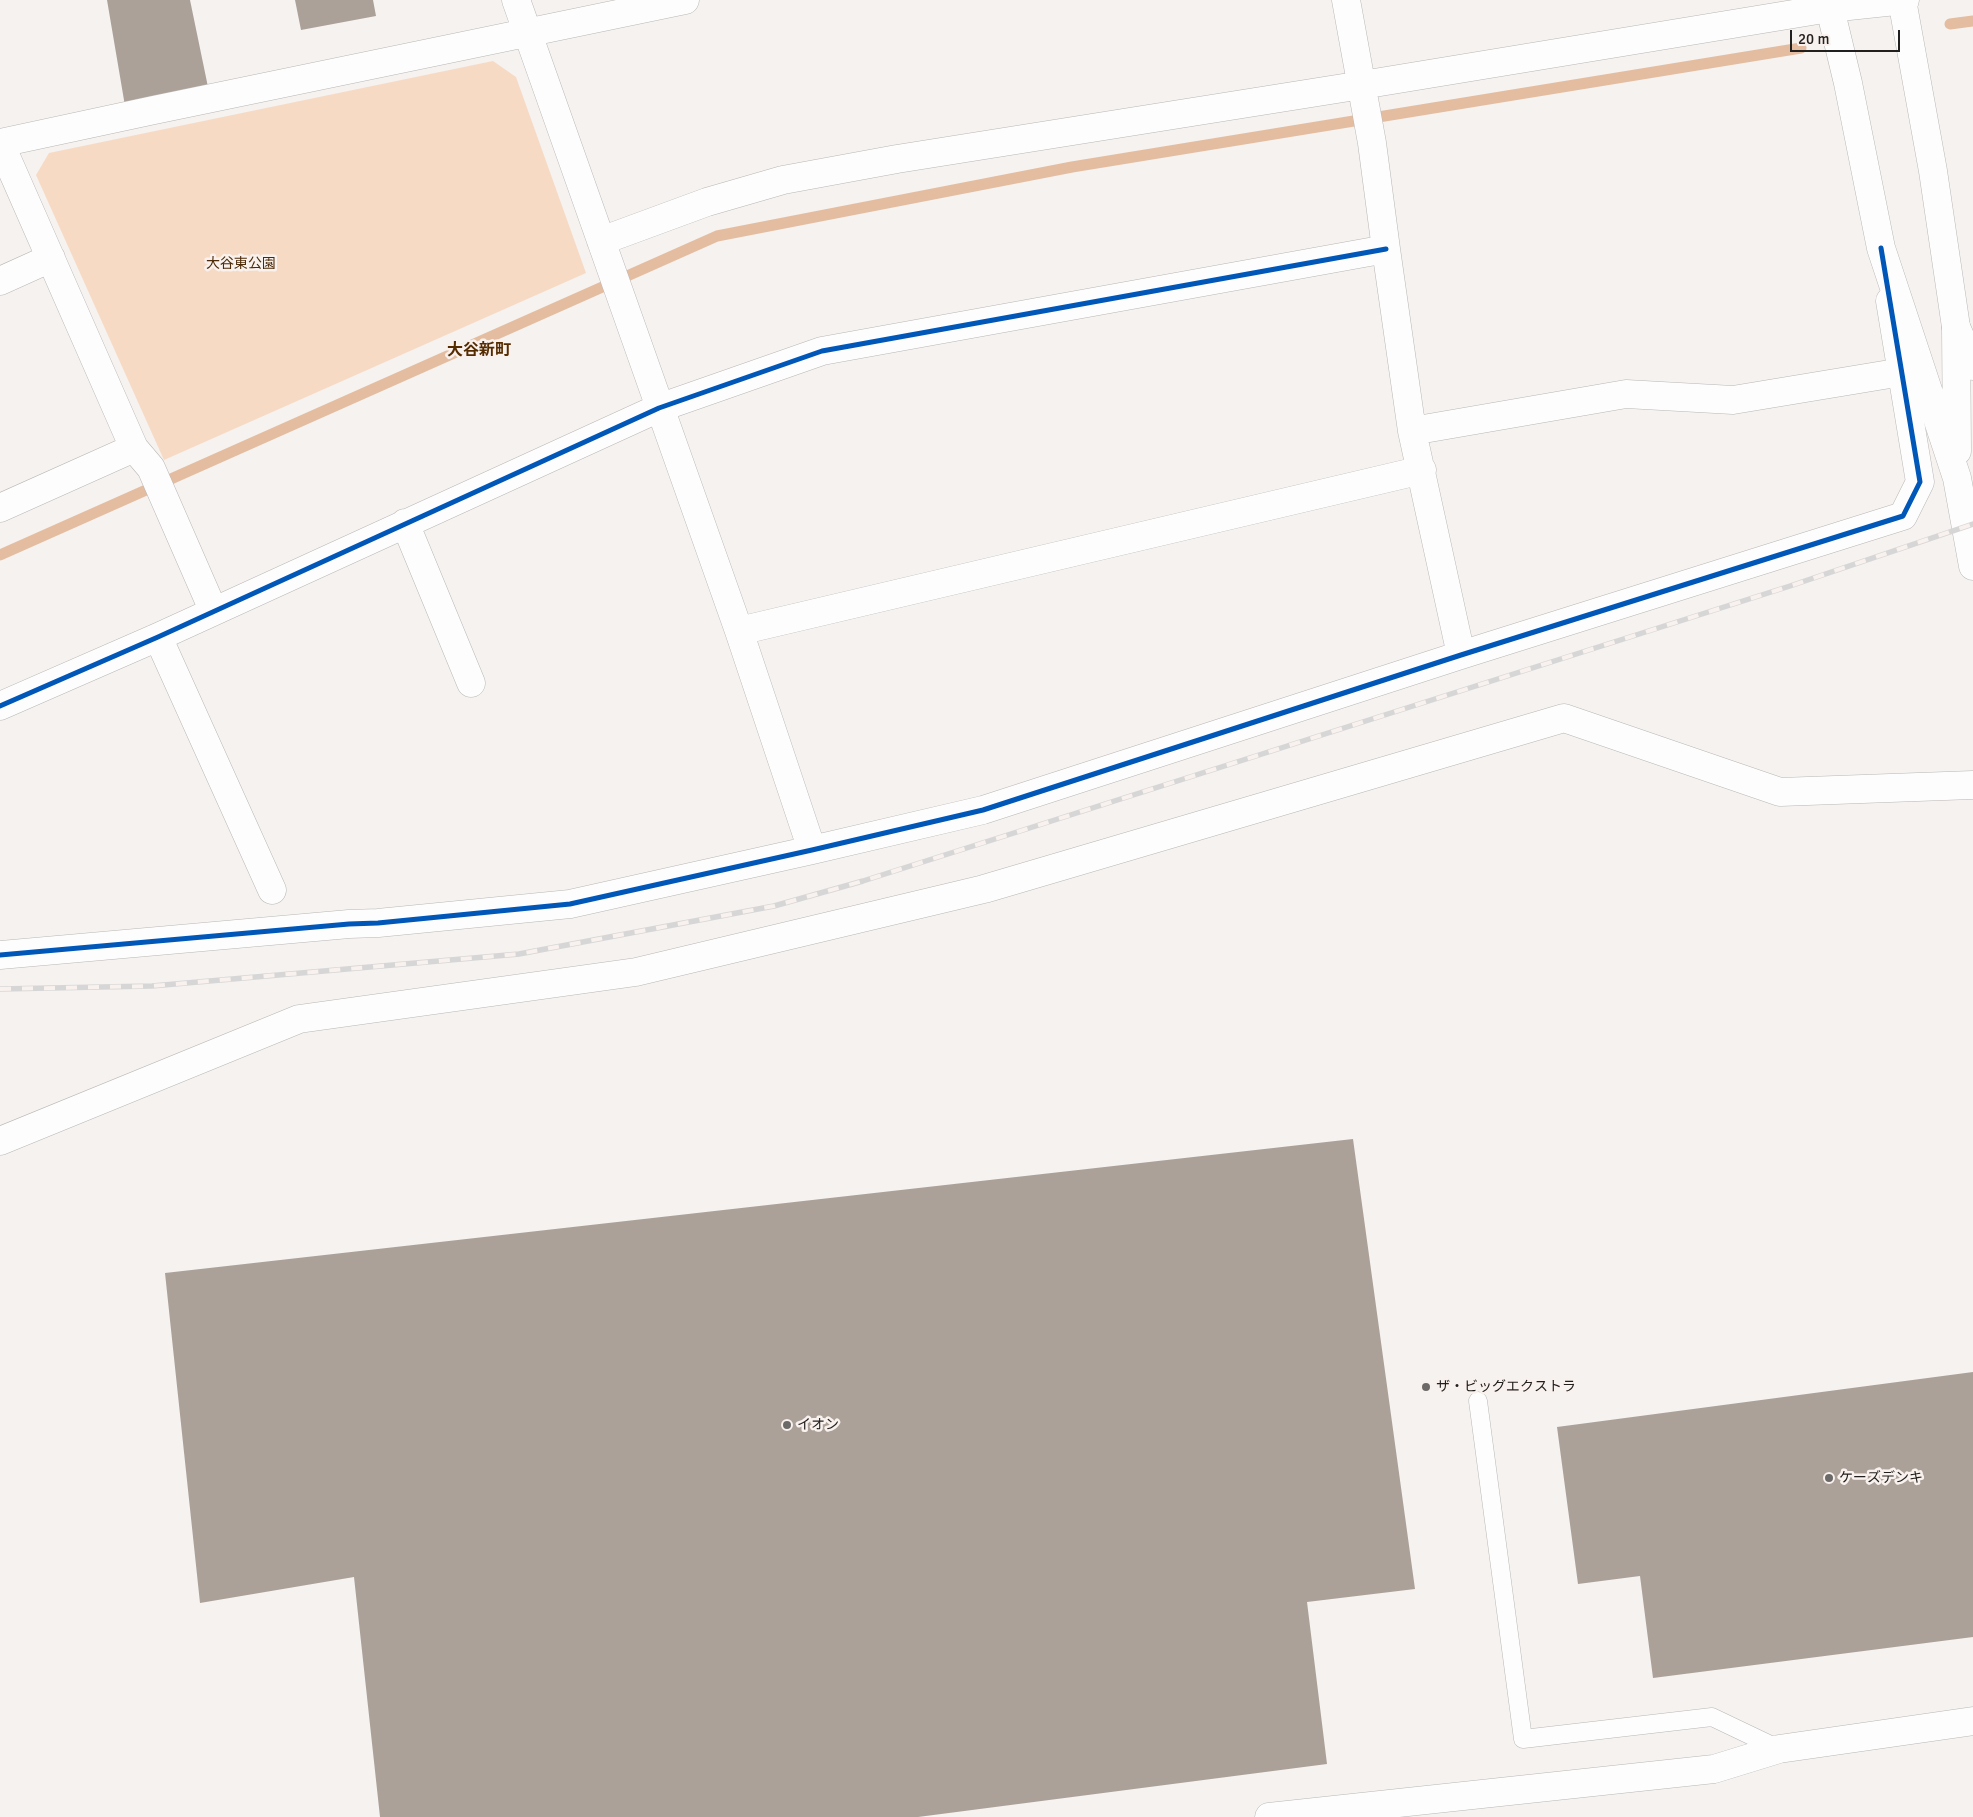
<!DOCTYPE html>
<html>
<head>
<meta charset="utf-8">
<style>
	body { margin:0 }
	#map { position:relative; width:1973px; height:1817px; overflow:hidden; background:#f5f2f0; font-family:Signika,sans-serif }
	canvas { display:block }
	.scale { position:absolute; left:1790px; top:30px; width:110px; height:22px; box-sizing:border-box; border:2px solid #22201f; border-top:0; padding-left:6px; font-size:15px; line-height:18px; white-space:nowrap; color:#22201f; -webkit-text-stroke:4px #f8f1ed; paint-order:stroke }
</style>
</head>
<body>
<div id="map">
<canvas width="1973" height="1817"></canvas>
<div class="scale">20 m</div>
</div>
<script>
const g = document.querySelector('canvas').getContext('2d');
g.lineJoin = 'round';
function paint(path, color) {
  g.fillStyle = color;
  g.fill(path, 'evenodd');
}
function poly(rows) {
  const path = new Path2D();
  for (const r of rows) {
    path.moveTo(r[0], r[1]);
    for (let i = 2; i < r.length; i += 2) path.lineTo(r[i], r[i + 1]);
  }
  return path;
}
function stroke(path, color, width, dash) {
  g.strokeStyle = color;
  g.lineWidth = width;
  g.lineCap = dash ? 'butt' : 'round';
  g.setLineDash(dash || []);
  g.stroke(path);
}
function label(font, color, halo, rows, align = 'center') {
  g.font = font + ' Signika,"Noto Sans JP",sans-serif';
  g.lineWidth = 5;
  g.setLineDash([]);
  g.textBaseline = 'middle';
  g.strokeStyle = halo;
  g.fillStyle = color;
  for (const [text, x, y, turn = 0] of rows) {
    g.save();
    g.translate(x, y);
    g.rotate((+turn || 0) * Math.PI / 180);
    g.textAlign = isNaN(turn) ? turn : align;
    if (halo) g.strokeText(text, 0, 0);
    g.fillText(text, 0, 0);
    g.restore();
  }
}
const green = poly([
	[493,61,516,77,586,273,164,460,36,175,49,153]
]);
const stream = poly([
	[1950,24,1973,21],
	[0,555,717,236,1072,167,1801,48]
]);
const building = poly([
	[107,0,190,0,208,87,125,106],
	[295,0,373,0,376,16,301,30],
	[1353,1139,1415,1589,1307,1602,1327,1764,918,1817,380,1817,354,1577,200,1603,165,1273],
	[1973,1372,1973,1637,1653,1678,1640,1576,1578,1584,1557,1427]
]);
const service = poly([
	[1478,1401,1523,1739,1712,1717,1779,1749]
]);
const minor = poly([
	[516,0,739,631,812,850],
	[1346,0,1372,143,1386,249,1412,431,1461,655],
	[0,143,154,110,685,0],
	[0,143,134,448,151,468,213,610],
	[601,241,707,202,783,180,897,159,1362,85,1830,8,1905,0],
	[0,281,51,258],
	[1956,327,1973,366],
	[1412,431,1626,394,1733,400,1902,372],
	[0,508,134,448],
	[405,523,471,683],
	[739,631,1422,470],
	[158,637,272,890],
	[0,706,158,637,659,408,822,351,1386,249],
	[0,955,349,924,378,923,570,904,812,850,983,810,1461,655,1903,516,1920,482,1890,301],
	[0,1141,299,1019,636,972,984,889,1564,718,1780,792,1973,785],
	[1269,1817,1714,1769,1779,1749,1973,1721]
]);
const tertiary = poly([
	[1828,0,1848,83,1881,248,1957,478,1973,566],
	[1902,0,1933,171,1956,327,1957,451]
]);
const rail = poly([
	[0,989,152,986,519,954,774,906,863,881,1790,586,1973,524]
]);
const cycleway = poly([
	[0,706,158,637,659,408,822,351,1386,249],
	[0,955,349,924,378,923,570,904,812,850,983,810,1461,655,1903,516,1920,482,1881,248]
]);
const markers = [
	[1426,1387,5,"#6c6a68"],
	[787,1425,5,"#6c6a68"],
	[1829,1478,5,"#6c6a68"]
];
const parkNames = [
	["大谷東公園",241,264]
];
const poiNames = [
	["ザ・ビッグエクストラ",1436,1387],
	["イオン",797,1425],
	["ケーズデンキ",1839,1478]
];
const quarterNames = [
	["大谷新町",479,351]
];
paint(green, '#f7dac4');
stroke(stream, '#e4bda0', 11);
paint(building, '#aba199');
stroke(service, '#b9b7b5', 19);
stroke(minor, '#b9b7b5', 29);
stroke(tertiary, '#b9b7b5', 29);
stroke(service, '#fefdfd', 18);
stroke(minor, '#fefdfd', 28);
stroke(tertiary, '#fefdfd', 28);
stroke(rail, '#d7d6d6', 5.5);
stroke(rail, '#f8f1ed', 4, [11]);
stroke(cycleway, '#0057b8', 5);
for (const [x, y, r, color] of markers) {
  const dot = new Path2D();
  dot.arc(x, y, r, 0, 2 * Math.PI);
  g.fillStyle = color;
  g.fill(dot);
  stroke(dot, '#f8f1ed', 2);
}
label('14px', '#4c2907', '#f8f1ed', parkNames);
label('14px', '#22201f', '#f8f1ed', poiNames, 'left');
label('bold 16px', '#552b00', '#f8f1ed', quarterNames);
</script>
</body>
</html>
